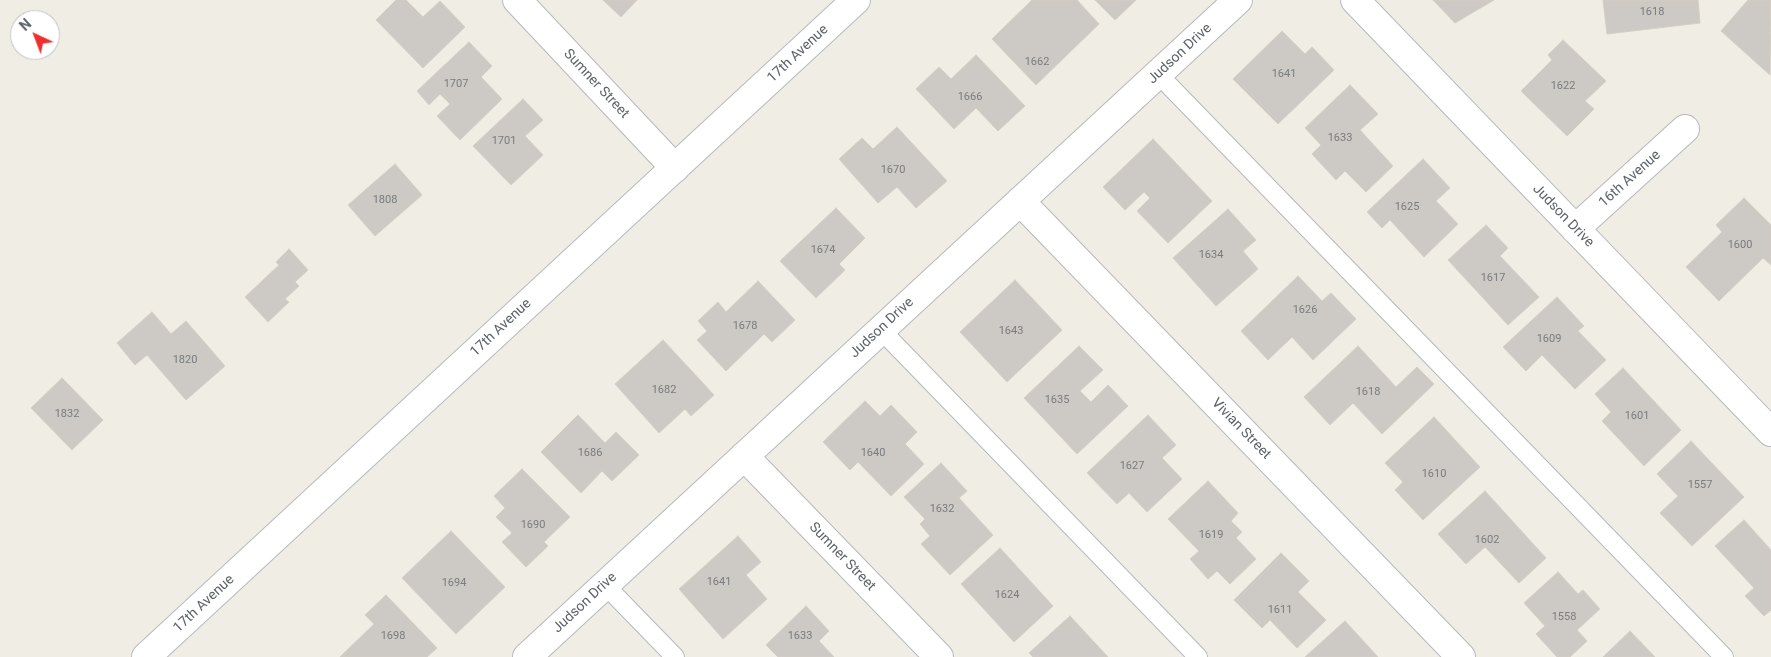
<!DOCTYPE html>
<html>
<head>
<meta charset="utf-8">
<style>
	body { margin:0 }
	#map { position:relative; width:1771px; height:657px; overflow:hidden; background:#f0ede5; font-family:Roboto,sans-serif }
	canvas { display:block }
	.north { position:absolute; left:10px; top:10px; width:50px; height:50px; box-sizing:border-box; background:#fff; border:1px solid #bec0c2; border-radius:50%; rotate:317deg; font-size:14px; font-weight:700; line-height:20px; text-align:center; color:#5d6266 }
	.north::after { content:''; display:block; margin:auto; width:18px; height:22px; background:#ed2f2e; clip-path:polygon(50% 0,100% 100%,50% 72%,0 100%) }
</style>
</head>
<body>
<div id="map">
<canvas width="1771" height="657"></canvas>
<div class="north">N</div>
</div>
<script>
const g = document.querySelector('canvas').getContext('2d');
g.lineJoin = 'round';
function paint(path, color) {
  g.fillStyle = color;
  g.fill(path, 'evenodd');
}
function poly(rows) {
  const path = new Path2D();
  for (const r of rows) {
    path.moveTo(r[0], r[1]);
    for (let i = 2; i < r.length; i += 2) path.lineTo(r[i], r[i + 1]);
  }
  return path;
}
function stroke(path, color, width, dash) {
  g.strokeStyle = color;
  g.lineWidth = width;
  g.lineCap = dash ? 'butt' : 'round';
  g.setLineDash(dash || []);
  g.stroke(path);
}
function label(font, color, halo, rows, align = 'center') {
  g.font = font + ' Roboto,sans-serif';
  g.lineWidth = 4.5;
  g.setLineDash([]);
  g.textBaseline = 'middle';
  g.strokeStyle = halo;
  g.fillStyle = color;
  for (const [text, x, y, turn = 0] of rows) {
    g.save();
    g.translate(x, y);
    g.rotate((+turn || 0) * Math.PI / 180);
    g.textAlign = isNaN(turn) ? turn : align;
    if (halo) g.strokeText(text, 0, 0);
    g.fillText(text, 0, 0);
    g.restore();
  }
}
const building = poly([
	[396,0,406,0,423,17,440,1,465,27,423,68,376,20,396,0],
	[603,0,637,0,621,17,603,0],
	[1032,0,1077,0,1099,24,1036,85,992,39,1032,0],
	[1095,0,1136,0,1115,20,1095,0],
	[1433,0,1494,0,1455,23,1433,0],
	[1603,0,1698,0,1700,23,1607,34,1603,0],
	[1748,0,1771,0,1770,75,1721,31,1748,0],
	[1282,31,1305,54,1312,47,1334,70,1278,124,1233,79,1282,31],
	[1563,40,1606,81,1585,101,1594,109,1567,136,1521,91,1552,60,1548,55,1563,40],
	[469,42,492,66,481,77,502,99,460,140,437,116,450,104,440,94,429,105,417,91,469,42],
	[976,55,1025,106,998,131,976,108,954,129,916,89,939,67,951,79,976,55],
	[1350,85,1378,114,1360,130,1393,166,1366,192,1345,171,1336,180,1312,154,1321,145,1305,128,1350,85],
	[523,99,543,120,525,136,543,155,511,185,473,146,523,99],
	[897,127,947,181,916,208,897,187,878,203,839,159,862,138,873,149,897,127],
	[1153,139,1212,201,1168,243,1137,211,1150,198,1144,192,1125,210,1103,187,1153,139],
	[1423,159,1450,188,1436,201,1458,224,1424,257,1390,220,1382,228,1367,212,1423,159],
	[395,164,422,195,375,236,348,205,395,164],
	[1744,198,1771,225,1771,265,1763,258,1719,301,1686,267,1722,232,1716,225,1744,198],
	[836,208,865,238,839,264,845,270,816,298,780,261,836,208],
	[1228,209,1256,240,1243,251,1258,269,1216,306,1173,258,1228,209],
	[1486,225,1508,248,1500,256,1539,297,1508,325,1448,260,1486,225],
	[289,249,308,270,295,282,299,286,285,299,289,302,268,322,245,297,279,265,276,262,289,249],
	[1298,276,1322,301,1331,293,1356,319,1313,360,1292,337,1268,360,1241,331,1298,276],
	[1015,280,1062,330,1007,382,960,332,1015,280],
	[758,281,795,320,772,342,764,334,726,371,697,340,707,331,698,321,718,302,726,312,758,281],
	[1557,297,1584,326,1578,331,1606,360,1575,389,1542,355,1526,371,1503,347,1557,297],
	[152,312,171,334,186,321,225,366,186,400,147,355,135,365,117,343,152,312],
	[663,340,714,395,691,416,685,409,659,433,615,384,663,340],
	[1079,346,1103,370,1080,391,1091,402,1108,385,1128,406,1077,454,1024,398,1079,346],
	[1358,346,1396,387,1417,367,1434,384,1382,434,1353,403,1330,425,1304,397,1358,346],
	[1623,368,1681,430,1644,466,1602,421,1611,412,1595,394,1623,368],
	[62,378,103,420,72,450,31,408,62,378],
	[865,401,880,416,891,405,917,432,905,444,924,464,891,496,858,462,850,470,823,442,865,401],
	[578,415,605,443,616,432,639,455,612,481,602,471,581,493,541,452,578,415],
	[1148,415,1176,445,1162,458,1182,479,1147,512,1129,493,1117,504,1087,473,1148,415],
	[1434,417,1480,467,1423,520,1395,490,1403,482,1385,463,1434,417],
	[1691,441,1744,497,1692,546,1660,513,1678,496,1657,474,1691,441],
	[941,463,967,491,959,498,993,535,950,575,921,544,930,536,920,524,925,519,904,497,941,463],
	[522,469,570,517,544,542,548,546,526,567,502,542,512,533,496,517,505,508,494,496,522,469],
	[1208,481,1238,513,1231,521,1242,532,1236,538,1256,559,1230,584,1217,571,1208,579,1190,559,1199,551,1168,519,1208,481],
	[1485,491,1546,558,1519,583,1485,547,1466,564,1438,534,1485,491],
	[1744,520,1771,550,1771,610,1764,616,1745,596,1754,588,1715,546,1744,520],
	[451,531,505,587,456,634,402,578,451,531],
	[738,536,761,562,746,575,767,599,723,639,679,589,738,536],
	[1000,548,1053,606,1014,642,961,584,1000,548],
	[1281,553,1309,581,1298,592,1326,620,1297,648,1270,620,1262,628,1234,600,1281,553],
	[1558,572,1578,594,1583,590,1600,609,1577,630,1587,641,1570,657,1557,657,1536,634,1545,626,1524,603,1558,572],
	[386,595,437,648,427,657,340,657,374,624,365,615,386,595],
	[806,606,829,631,819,641,834,657,778,657,766,645,806,606],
	[1070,616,1108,657,1033,657,1029,653,1070,616],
	[1345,621,1378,657,1305,657,1345,621],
	[1630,631,1655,657,1603,657,1630,631]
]);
const service = poly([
	[1158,74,1724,657],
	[881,330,1198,657],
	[605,585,675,657]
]);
const minor = poly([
	[517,0,675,168],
	[1355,0,1771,432],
	[1020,201,1461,657],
	[1575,229,1685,129],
	[744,456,939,657],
	[527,657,1238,0]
]);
const secondary = poly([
	[146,657,856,0]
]);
const numberNames = [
	["1618",1652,12],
	["1662",1037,62],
	["1641",1284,74],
	["1707",456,84],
	["1622",1563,86],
	["1666",970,97],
	["1633",1340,138],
	["1701",504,141],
	["1670",893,170],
	["1808",385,200],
	["1625",1407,207],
	["1600",1740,245],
	["1674",823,250],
	["1634",1211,255],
	["1617",1493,278],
	["1626",1305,310],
	["1678",745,326],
	["1643",1011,331],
	["1609",1549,339],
	["1820",185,360],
	["1682",664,390],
	["1618",1368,392],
	["1635",1057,400],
	["1832",67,414],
	["1601",1637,416],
	["1686",590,453],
	["1640",873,453],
	["1627",1132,466],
	["1610",1434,474],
	["1557",1700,485],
	["1632",942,509],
	["1690",533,525],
	["1619",1211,535],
	["1602",1487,540],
	["1641",719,582],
	["1694",454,583],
	["1624",1007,595],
	["1611",1280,610],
	["1558",1564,617],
	["1698",393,636],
	["1633",800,636]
];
const streetNames = [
	["17th Avenue",798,54,-43],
	["Judson Drive",1180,54,-43],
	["Sumner Street",596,84,47],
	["16th Avenue",1630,179,-42],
	["Judson Drive",1563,216,46],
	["17th Avenue",501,328,-43],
	["Judson Drive",882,328,-43],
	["Vivian Street",1241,429,46],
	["Sumner Street",842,557,46],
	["Judson Drive",585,603,-43],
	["17th Avenue",204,604,-43]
];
paint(building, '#cdc9c4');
stroke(building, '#d5cec3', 1);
stroke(service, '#b6b8bc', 20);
stroke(minor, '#b6b8bc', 30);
stroke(secondary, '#b7babf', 30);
stroke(service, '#fff', 18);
stroke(minor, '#fff', 28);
stroke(secondary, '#fff', 28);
label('11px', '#797c7e', null, numberNames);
label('14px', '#5d6266', '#fff', streetNames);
</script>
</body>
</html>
